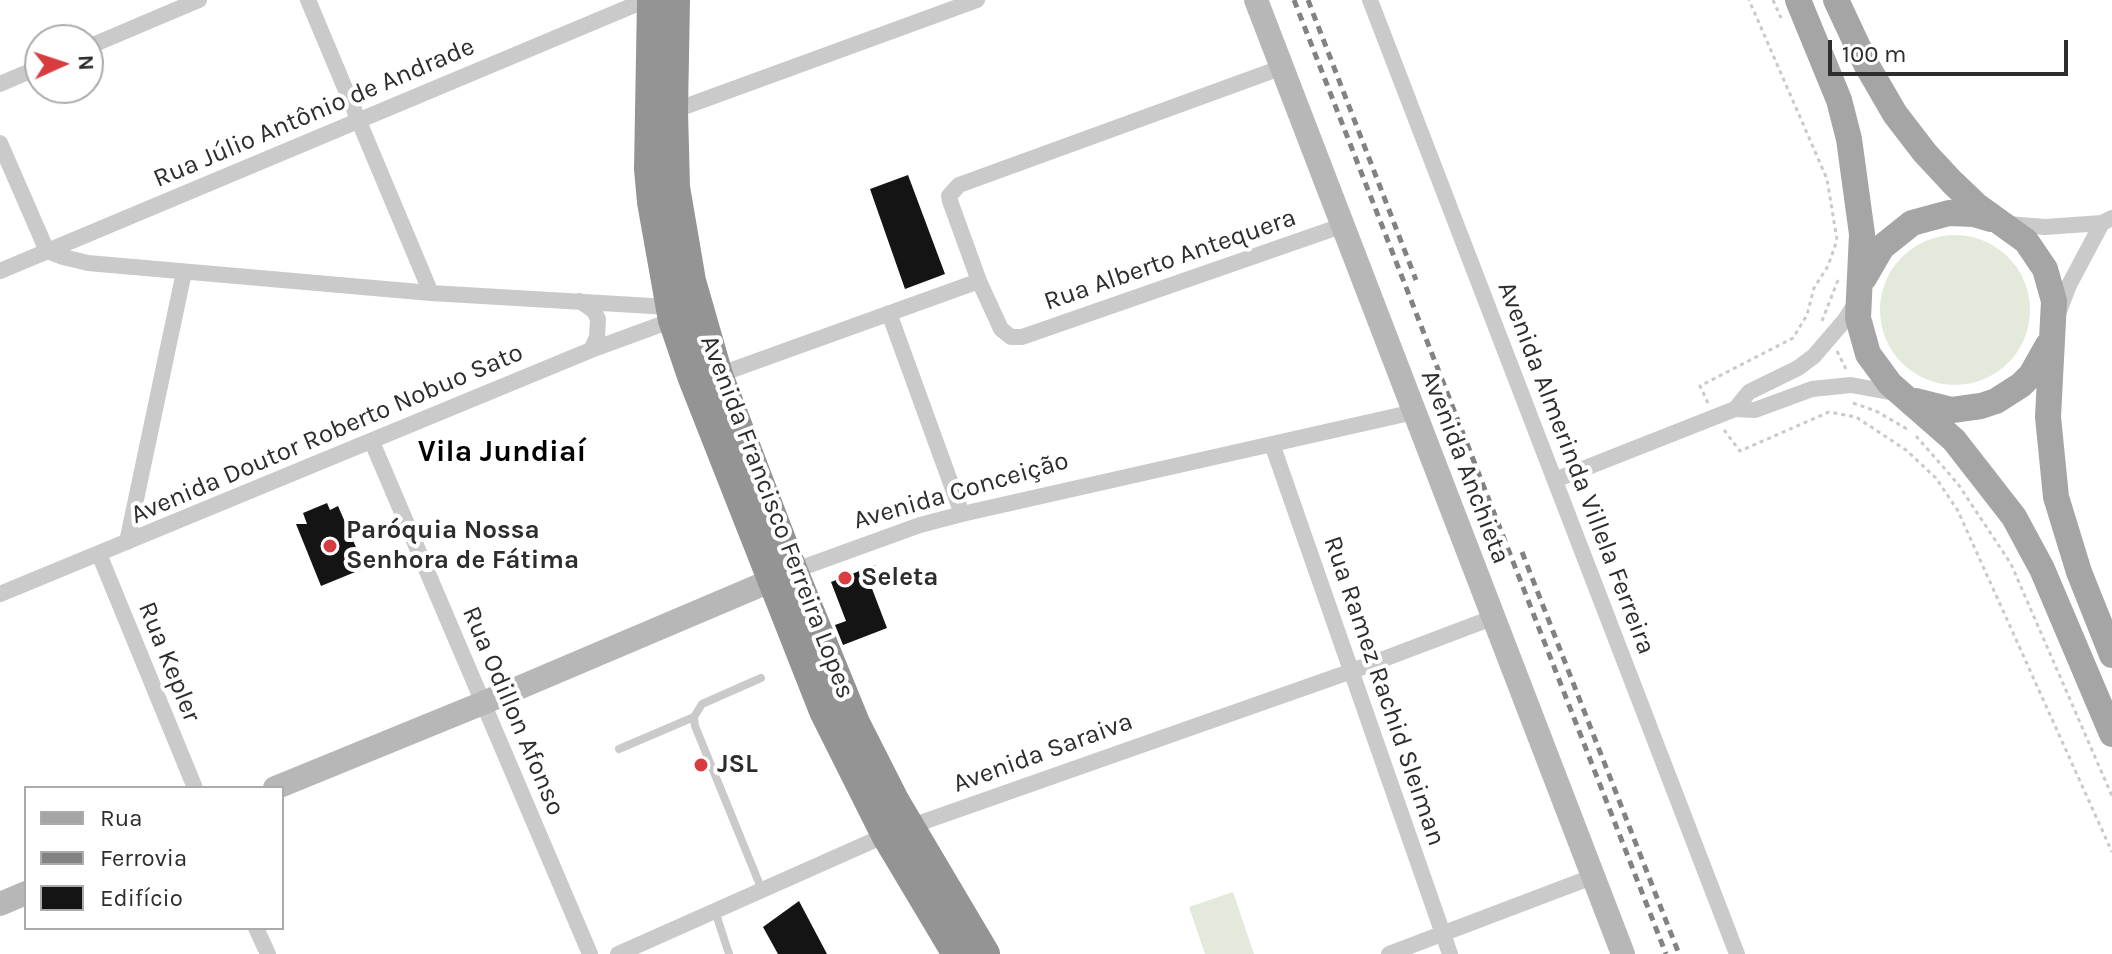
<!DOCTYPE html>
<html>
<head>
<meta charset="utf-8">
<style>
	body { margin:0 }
	#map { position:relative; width:2112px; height:954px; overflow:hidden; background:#fff; font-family:Karla,sans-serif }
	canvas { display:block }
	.legend { position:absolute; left:24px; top:786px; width:260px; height:144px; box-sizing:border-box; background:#fff; border:2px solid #ababab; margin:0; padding:10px 14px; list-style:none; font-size:24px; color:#2d2d2d }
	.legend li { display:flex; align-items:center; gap:16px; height:40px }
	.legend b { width:40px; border:2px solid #ababab }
	.north { position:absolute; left:24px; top:24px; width:80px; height:80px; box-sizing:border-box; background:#fff; border:2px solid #ababab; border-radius:50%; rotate:87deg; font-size:22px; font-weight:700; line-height:32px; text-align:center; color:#2d2d2d }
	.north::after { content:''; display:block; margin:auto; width:28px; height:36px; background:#d83c3f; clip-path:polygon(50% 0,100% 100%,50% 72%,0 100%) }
	.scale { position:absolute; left:1828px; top:40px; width:240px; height:36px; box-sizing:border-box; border:4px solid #2d2d2d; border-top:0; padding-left:10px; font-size:24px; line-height:28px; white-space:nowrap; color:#2d2d2d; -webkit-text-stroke:6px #fff; paint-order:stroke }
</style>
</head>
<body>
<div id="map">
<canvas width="2112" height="954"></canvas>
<ul class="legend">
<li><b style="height:10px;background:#a5a5a5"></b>Rua</li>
<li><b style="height:10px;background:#828282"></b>Ferrovia</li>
<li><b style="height:22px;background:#141414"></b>Edifício</li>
</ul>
<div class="north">N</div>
<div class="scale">100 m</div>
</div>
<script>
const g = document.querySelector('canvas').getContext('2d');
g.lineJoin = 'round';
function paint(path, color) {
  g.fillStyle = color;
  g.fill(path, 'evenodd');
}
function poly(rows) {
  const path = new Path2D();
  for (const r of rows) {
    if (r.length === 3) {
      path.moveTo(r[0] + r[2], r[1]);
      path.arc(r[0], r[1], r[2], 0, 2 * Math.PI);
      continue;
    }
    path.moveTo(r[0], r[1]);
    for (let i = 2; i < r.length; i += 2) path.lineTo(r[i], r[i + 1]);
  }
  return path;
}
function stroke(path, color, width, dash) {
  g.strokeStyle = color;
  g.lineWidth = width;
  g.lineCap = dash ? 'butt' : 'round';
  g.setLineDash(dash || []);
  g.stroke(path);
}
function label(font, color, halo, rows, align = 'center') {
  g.font = font + ' Karla,sans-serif';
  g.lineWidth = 8;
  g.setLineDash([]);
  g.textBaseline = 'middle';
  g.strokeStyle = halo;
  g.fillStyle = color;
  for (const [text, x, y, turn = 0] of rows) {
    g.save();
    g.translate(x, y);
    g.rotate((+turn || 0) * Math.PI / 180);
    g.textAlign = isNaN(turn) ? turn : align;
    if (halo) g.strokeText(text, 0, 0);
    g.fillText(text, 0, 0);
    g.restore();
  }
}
const green = poly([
	[1955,310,75],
	[1233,892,1254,954,1205,954,1189,907]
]);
const building = poly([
	[908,175,945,274,905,289,870,189],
	[327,503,330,510,338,506,365,568,321,586,296,524,307,524,303,513],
	[875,565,882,582,871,586,887,628,843,645,835,625,846,621,831,582],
	[799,901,827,954,778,954,763,927]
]);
const path = poly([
	[1773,0,1781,18],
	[1822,321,1838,280],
	[1837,351,1846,369],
	[1708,403,1700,386,1793,338,1807,315,1814,288,1828,266,1837,240,1827,179,1749,0],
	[1853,403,1876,411,1907,429],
	[1724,430,1740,451,1829,412,1856,417,1906,450,1936,478,1958,511,2112,852],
	[1916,436,1958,484,2011,564,2112,796]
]);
const lane = poly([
	[761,678,702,704,694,717,695,726,762,890],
	[619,749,694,717],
	[715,911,729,954]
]);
const street = poly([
	[308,0,431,293],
	[1370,0,1737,954],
	[88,47,199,0],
	[1283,67,959,185,949,196,950,201,979,281,1001,329,1011,337,1022,337,1344,225],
	[0,84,40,67],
	[673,111,977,0],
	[0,143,47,251,63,257,88,263,431,293,669,307],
	[2008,224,2045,227,2102,223,2112,218],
	[0,271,646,0],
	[580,301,594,311,598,319,597,337,591,350],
	[889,313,962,514],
	[2058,314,2069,285,2102,223],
	[718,375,979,281],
	[1735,409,1749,392,1798,368,1814,356,1844,321,1857,301],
	[372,442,590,954],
	[1272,444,1450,954],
	[1555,480,1735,409,1755,410,1812,389,1851,385,1895,393],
	[127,542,184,272],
	[99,554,195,788],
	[793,571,920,525,962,514,1414,412],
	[0,594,591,350,673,320],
	[256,928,268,954],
	[618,954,886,835,1352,671,1492,618],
	[1389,954,1592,877]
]);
const secondary = poly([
	[1256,0,1623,954],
	[275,788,483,703,789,573],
	[0,904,26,893]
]);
const primary = poly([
	[1798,0,1839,100,1849,139,1862,234,1858,318,1868,354,1890,384,1954,440,2014,517,2042,569,2112,734],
	[1836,0,1866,64,1895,114,1925,153,1952,182,1976,205,2026,241,2045,269,2054,301,2048,417,2056,497,2079,572,2112,655],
	[1864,278,1882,247,1912,223,1949,213,1974,214,1991,219],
	[1916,401,1952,410,1981,406,1996,401,2021,385,2031,375,2048,345]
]);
const highway = poly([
	[652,0,649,169,652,202,673,320,692,376,824,711,886,835,957,954],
	[675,0,673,111,675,187,691,281,718,375,793,571,855,723,895,802,985,954]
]);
const rail = poly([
	[1294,0,1666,954],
	[1308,0,1416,280],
	[1522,552,1679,954]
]);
const markers = [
	[330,546,8,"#d83c3f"],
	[845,578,8,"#d83c3f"],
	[701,765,8,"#d83c3f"]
];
const streetNames = [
	["Rua Júlio Antônio de Andrade",314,113,-23],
	["Rua Alberto Antequera",1170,260,-19],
	["Avenida Doutor Roberto Nobuo Sato",327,434,-23],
	["Avenida Anchieta",1465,467,69],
	["Avenida Almerinda Villela Ferreira",1576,468,69],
	["Avenida Conceição",961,491,-16],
	["Avenida Francisco Ferreira Lopes",777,517,69],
	["Rua Kepler",169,662,68],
	["Rua Ramez Rachid Sleiman",1384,691,71],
	["Rua Odillon Afonso",513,711,67],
	["Avenida Saraiva",1043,753,-20]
];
const poiNames = [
	["Paróquia Nossa",346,531],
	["Senhora de Fátima",346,561],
	["Seleta",861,578],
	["JSL",717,765]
];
const quarterNames = [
	["Vila Jundiaí",502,452]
];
paint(green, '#e3eadc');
paint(building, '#141414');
stroke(path, '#cacaca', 3, [4, 4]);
stroke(lane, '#cacaca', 8);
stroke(street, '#cacaca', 16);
stroke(secondary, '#b7b7b7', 24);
stroke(primary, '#a5a5a5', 26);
stroke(highway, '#949494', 30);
stroke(rail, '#828282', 5, [8, 6]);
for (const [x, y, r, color] of markers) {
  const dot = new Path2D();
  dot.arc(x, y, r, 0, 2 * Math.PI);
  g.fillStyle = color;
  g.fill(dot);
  stroke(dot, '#fff', 3);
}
label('26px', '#2d2d2d', '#fff', streetNames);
label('bold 26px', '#2d2d2d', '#fff', poiNames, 'left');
label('bold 30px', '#000', '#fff', quarterNames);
</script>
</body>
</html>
